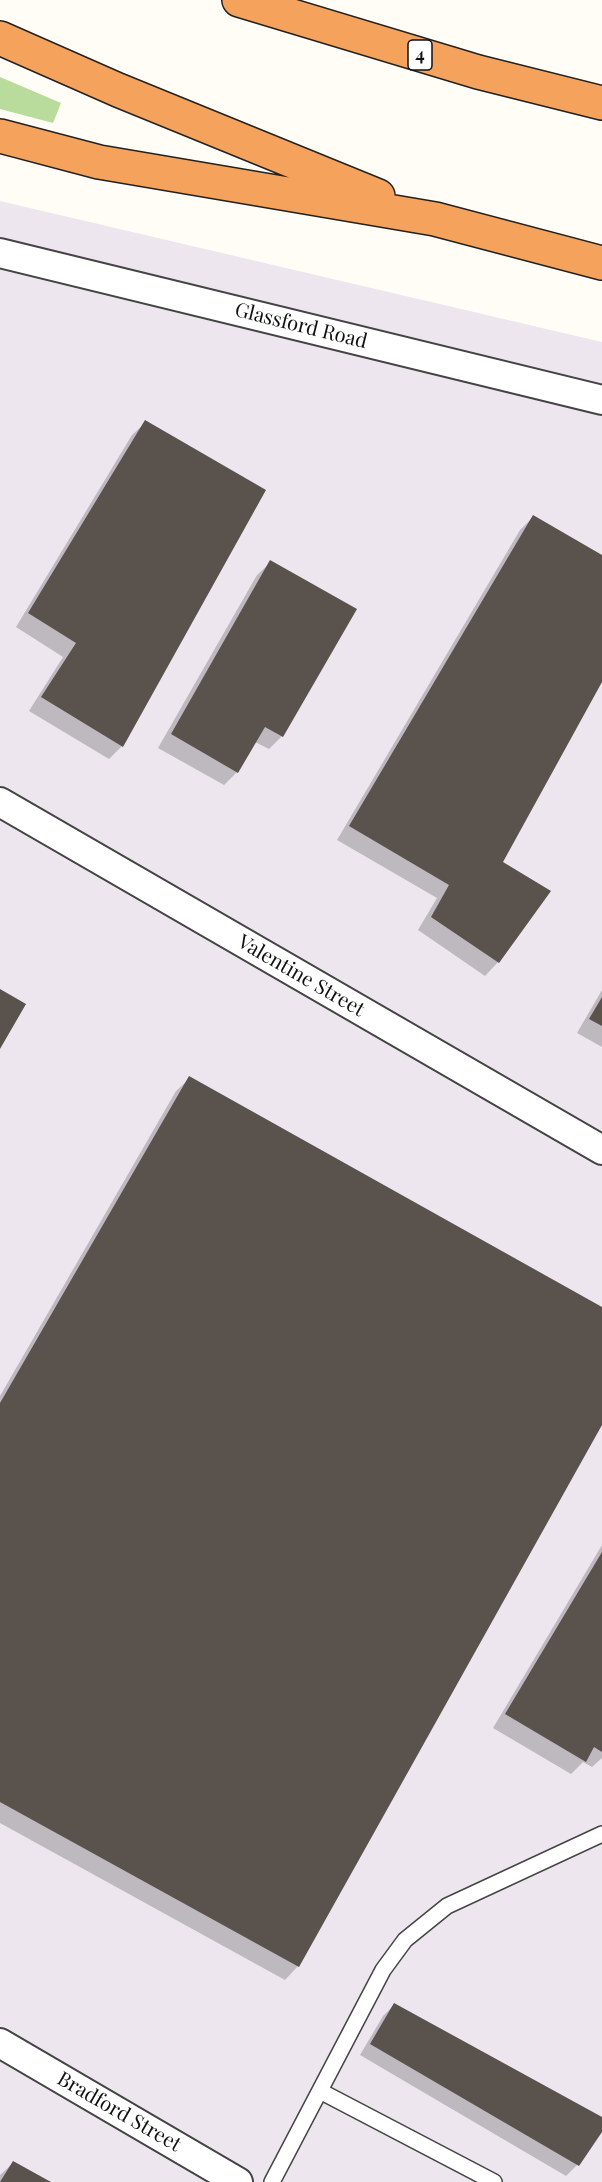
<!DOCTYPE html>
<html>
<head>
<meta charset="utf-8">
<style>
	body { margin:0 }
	canvas { display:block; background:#fffdf5 }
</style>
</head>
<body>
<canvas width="602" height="2182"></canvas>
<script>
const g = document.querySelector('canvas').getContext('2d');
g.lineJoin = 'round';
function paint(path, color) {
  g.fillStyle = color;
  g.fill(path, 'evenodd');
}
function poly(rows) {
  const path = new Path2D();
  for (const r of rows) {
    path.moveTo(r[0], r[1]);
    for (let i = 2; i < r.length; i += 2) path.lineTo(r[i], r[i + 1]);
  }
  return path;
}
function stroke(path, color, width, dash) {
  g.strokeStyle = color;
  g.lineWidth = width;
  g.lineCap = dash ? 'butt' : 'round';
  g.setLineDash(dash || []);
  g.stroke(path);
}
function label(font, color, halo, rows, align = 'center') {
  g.font = font + ' "Playfair Display",serif';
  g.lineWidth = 6;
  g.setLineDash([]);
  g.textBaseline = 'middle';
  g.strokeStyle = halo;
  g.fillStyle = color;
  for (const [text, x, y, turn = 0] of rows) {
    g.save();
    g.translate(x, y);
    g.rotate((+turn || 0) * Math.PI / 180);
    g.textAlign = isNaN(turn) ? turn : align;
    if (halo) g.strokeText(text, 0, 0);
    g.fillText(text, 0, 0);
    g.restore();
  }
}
const industrial = poly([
	[0,201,602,342,602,2182,0,2182]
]);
const forest = poly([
	[0,77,61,103,53,123,0,109]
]);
const shadow = poly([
	[146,422,122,746,109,759,29,711,63,657,16,627,132,435],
	[533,517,602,556,602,679,501,863,549,892,498,962,485,976,418,930,437,898,337,840,520,530],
	[271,562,282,736,269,749,255,742,237,772,224,785,158,748,257,575],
	[602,990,602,1047,577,1033],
	[190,1078,602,1309,602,1422,298,1966,285,1980,0,1823,0,1396,176,1091],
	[602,1545,602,1758,592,1767,583,1762,571,1774,493,1728],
	[394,2005,602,2118,602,2130,577,2165,566,2176,360,2055,383,2016],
	[13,2163,48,2182,0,2182,0,2175]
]);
const building = poly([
	[145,420,266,490,123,747,41,697,76,643,28,613],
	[533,515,602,555,602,682,503,862,551,891,499,963,431,917,449,885,349,826],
	[270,560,357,609,283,737,265,727,238,773,171,734],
	[0,989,26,1004,0,1049],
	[602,997,602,1026,589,1019],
	[189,1076,602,1307,602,1425,299,1967,0,1802,0,1403],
	[602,1552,602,1752,594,1747,586,1762,505,1714],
	[394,2003,602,2117,602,2132,579,2166,370,2044],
	[13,2161,51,2182,0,2182]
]);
const service = poly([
	[320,2091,494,2182],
	[272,2182,383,1970,405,1940,447,1906,602,1834]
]);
const minor = poly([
	[0,253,602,400],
	[0,802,602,1150],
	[0,2043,238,2182]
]);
const motorway = poly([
	[239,0,478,72,602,103],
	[0,38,118,90,378,196],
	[0,136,99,162,435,219,602,263]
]);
const shields = [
	[420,55,24]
];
const shieldNames = [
	["4",420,55]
];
const streetNames = [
	["Glassford Road",301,326,14],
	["Valentine Street",301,976,30],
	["Bradford Street",119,2112,30]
];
paint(industrial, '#eee6ef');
paint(forest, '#b9dc9c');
paint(shadow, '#0003');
paint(building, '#5a524d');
stroke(service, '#444', 18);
stroke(minor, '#444', 32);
stroke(motorway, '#222', 36);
stroke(service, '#fff', 15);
stroke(minor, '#fff', 28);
stroke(motorway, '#f5a25d', 33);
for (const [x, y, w] of shields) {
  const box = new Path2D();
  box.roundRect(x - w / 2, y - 15, w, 30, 4.5);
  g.fillStyle = '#fff';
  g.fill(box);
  stroke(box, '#111', 1.5);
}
label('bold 18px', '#111', null, shieldNames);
label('20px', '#111', '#fff', streetNames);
</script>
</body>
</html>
